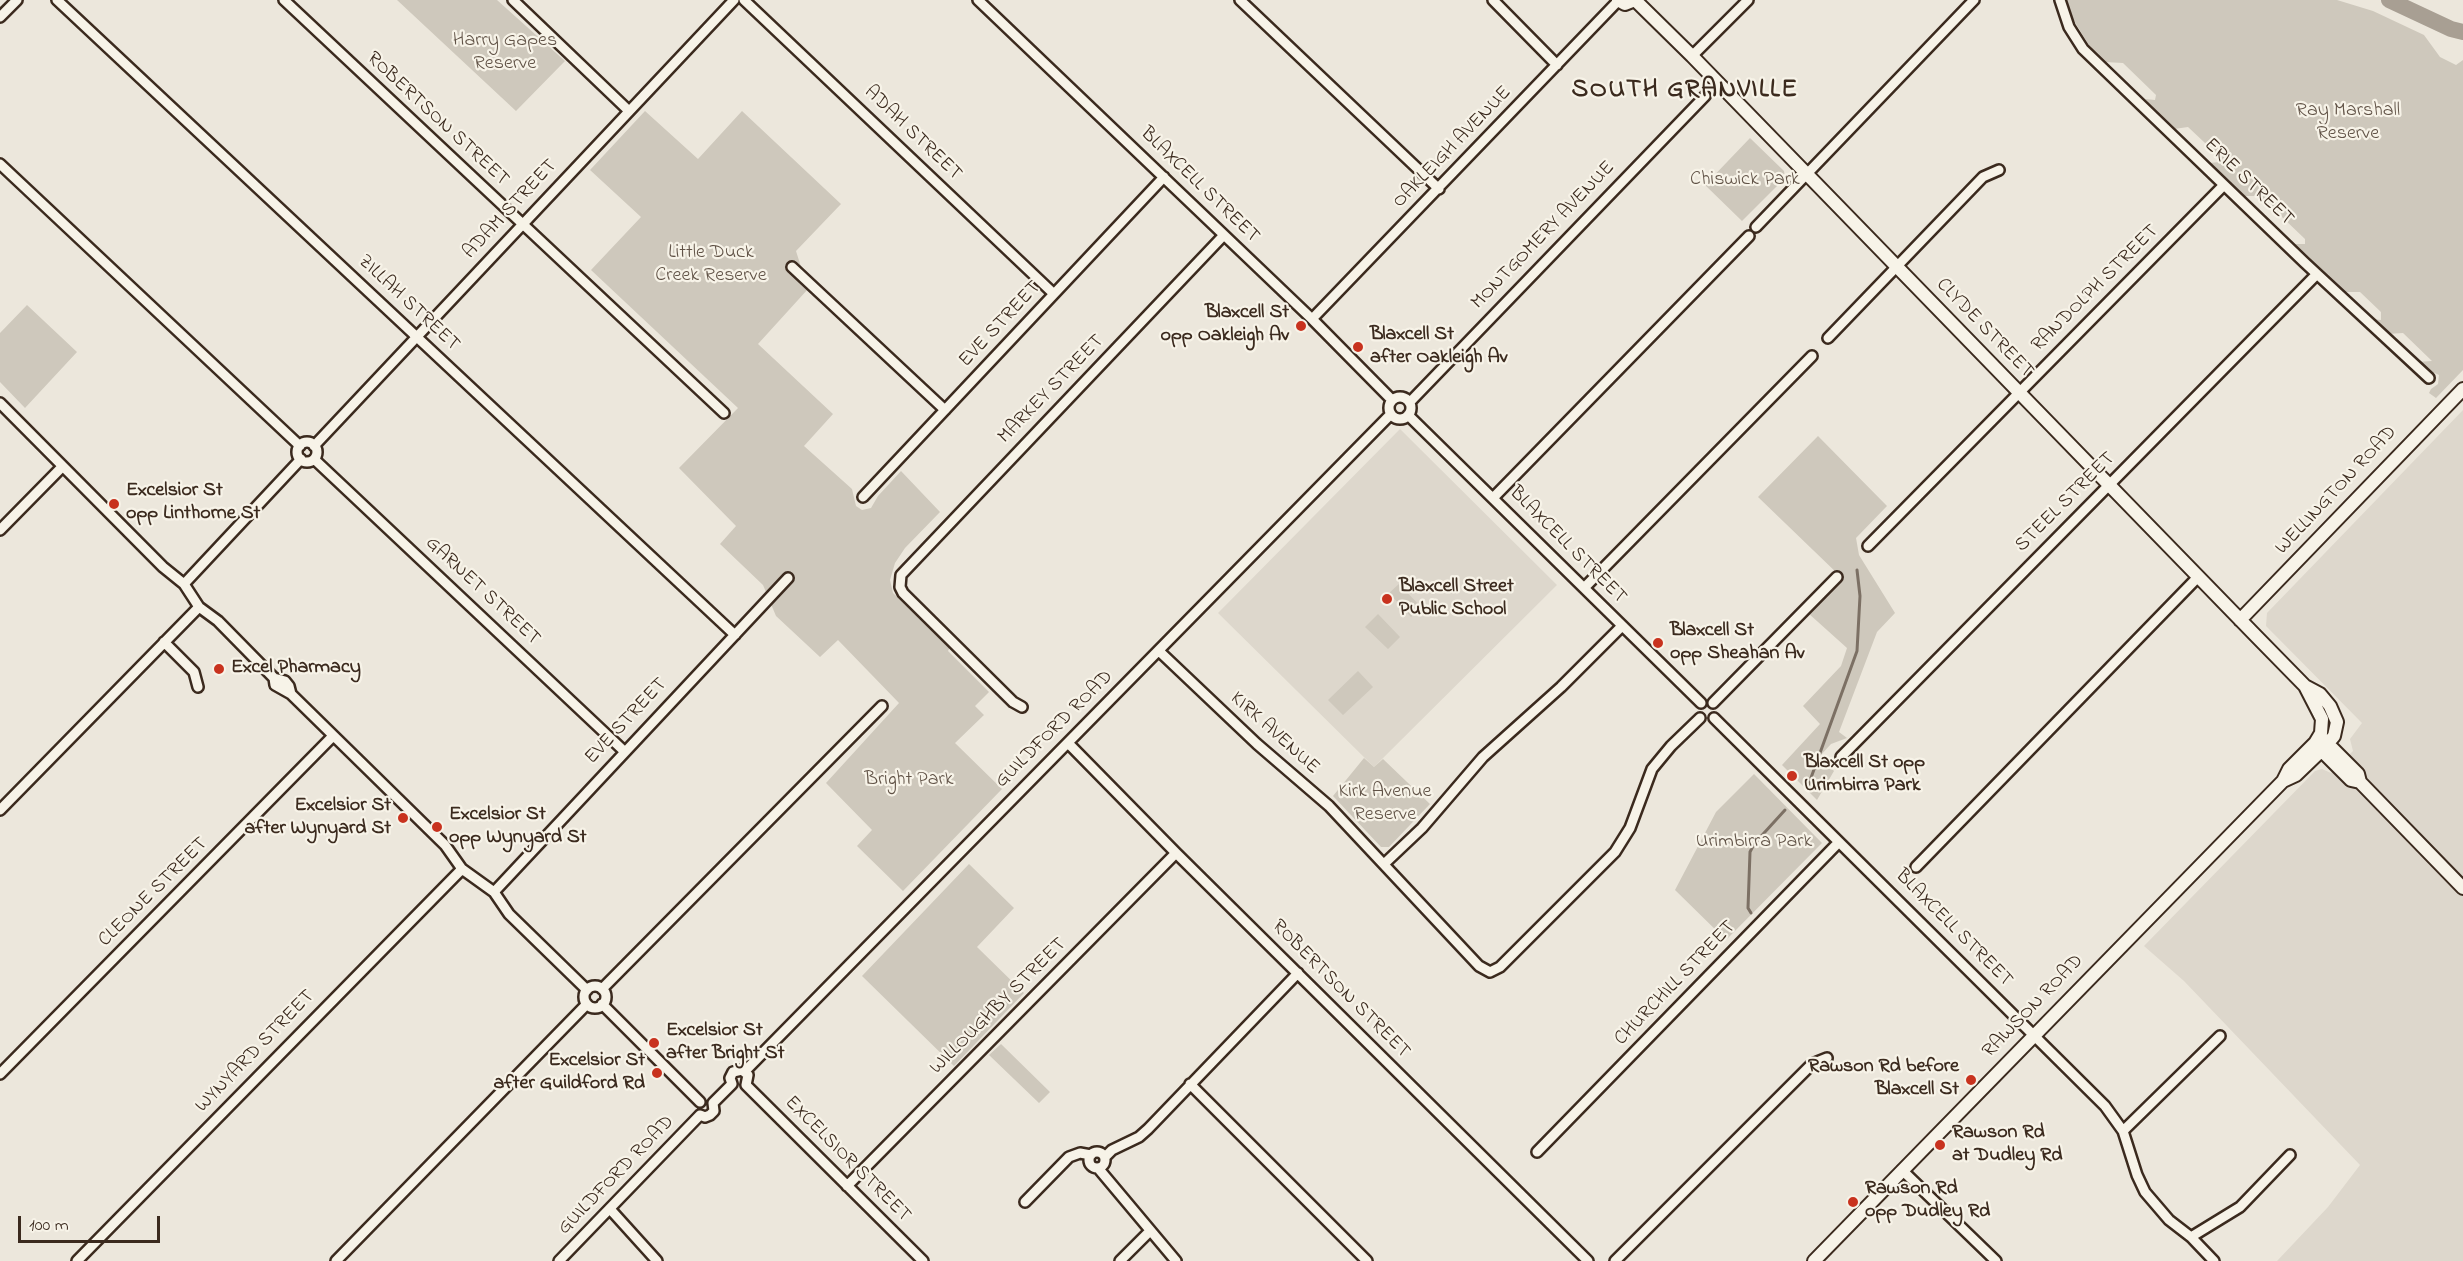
<!DOCTYPE html>
<html>
<head>
<meta charset="utf-8">
<style>
	body { margin:0 }
	#map { position:relative; width:2463px; height:1261px; overflow:hidden; background:#ece7dc; font-family:"Indie Flower",sans-serif }
	canvas { display:block }
	.scale { position:absolute; left:18px; top:1216px; width:142px; height:27px; box-sizing:border-box; border:3px solid #3b2a1e; border-top:0; padding-left:8px; font-size:18px; line-height:21px; white-space:nowrap; color:#3b2a1e; -webkit-text-stroke:4px #f7f3e8; paint-order:stroke }
</style>
</head>
<body>
<div id="map">
<canvas width="2463" height="1261"></canvas>
<div class="scale">100 m</div>
</div>
<script>
const g = document.querySelector('canvas').getContext('2d');
g.lineJoin = 'round';
function paint(path, color) {
  g.fillStyle = color;
  g.fill(path, 'evenodd');
}
function poly(rows) {
  const path = new Path2D();
  for (const r of rows) {
    if (r.length === 3) {
      path.moveTo(r[0] + r[2], r[1]);
      path.arc(r[0], r[1], r[2], 0, 2 * Math.PI);
      continue;
    }
    path.moveTo(r[0], r[1]);
    for (let i = 2; i < r.length; i += 2) path.lineTo(r[i], r[i + 1]);
  }
  return path;
}
function stroke(path, color, width, dash) {
  g.strokeStyle = color;
  g.lineWidth = width;
  g.lineCap = dash ? 'butt' : 'round';
  g.setLineDash(dash || []);
  g.stroke(path);
}
function label(font, color, halo, rows, align = 'center') {
  g.font = font + ' "Indie Flower",sans-serif';
  g.lineWidth = 4.5;
  g.setLineDash([]);
  g.textBaseline = 'middle';
  g.strokeStyle = halo;
  g.fillStyle = color;
  for (const [text, x, y, turn = 0] of rows) {
    g.save();
    g.translate(x, y);
    g.rotate((+turn || 0) * Math.PI / 180);
    g.textAlign = isNaN(turn) ? turn : align;
    if (halo) g.strokeText(text, 0, 0);
    g.fillText(text, 0, 0);
    g.restore();
  }
}
const built = poly([
	[2463,410,2463,1261,2277,1261,2328,1207,2360,1165,2184,981,2144,946,2315,771,2322,769,2331,773,2353,751,2350,739,2362,723,2266,626,2267,613],
	[1400,429,1557,585,1374,767,1218,613]
]);
const green = poly([
	[397,0,497,0,565,61,516,111],
	[2066,0,2337,0,2373,11,2424,35,2440,57,2456,65,2463,60,2463,370,2436,398,2429,393,2431,389,2438,384,2439,375,2422,367,2416,362,2432,361,2403,333,2387,334,2372,319,2381,320,2381,312,2360,292,2343,292,2294,244,2305,244,2305,239,2260,196,2245,196,2209,163,2220,162,2221,158,2188,127,2174,129,2145,99,2155,100,2156,95,2123,63,2105,62,2090,47,2073,19],
	[645,111,698,159,742,111,841,204,796,251,808,289,758,344,833,414,804,446,852,489,856,506,862,510,871,508,878,496,901,471,940,512,905,548,895,563,890,580,893,593,950,647,948,651,989,692,975,706,984,715,955,743,1002,789,903,891,857,846,872,830,826,783,899,703,838,640,820,657,776,616,763,585,720,544,736,526,679,468,738,408,591,270,641,217,590,170],
	[1750,138,1784,171,1785,178,1742,221,1705,185],
	[27,305,77,352,25,408,0,382,0,333],
	[1818,436,1887,506,1856,538,1859,555,1895,613,1877,632,1839,732,1847,738,1831,744,1820,756,1834,771,1817,800,1782,765,1820,724,1803,706,1841,666,1847,648,1808,613,1841,577,1758,497],
	[1399,584,1421,607,1411,617,1389,593],
	[1378,614,1400,637,1388,649,1365,627],
	[1358,671,1373,687,1343,715,1328,700],
	[1364,758,1374,767,1383,759,1430,804,1389,847,1381,847,1333,796],
	[1754,774,1822,843,1726,940,1675,890,1716,812],
	[969,864,1014,908,977,947,1024,993,954,1066,862,976],
	[1001,1044,1050,1092,1039,1103,989,1055]
]);
const stream = poly([
	[1808,786,1857,651,1860,596,1857,570],
	[1705,837,1715,841,1753,844],
	[1751,913,1748,908,1750,852,1754,844,1785,810]
]);
const river = poly([
	[2389,0,2451,29,2463,32]
]);
const minor = poly([
	[57,0,735,635],
	[284,0,724,413],
	[513,0,629,111],
	[744,0,1054,294],
	[978,0,1312,319,1392,400],
	[1240,0,1439,189],
	[1493,0,1557,65],
	[2060,0,2069,27,2083,49,2304,262,2429,378],
	[0,17,17,0],
	[1692,56,1748,0],
	[0,164,300,446],
	[1756,227,1974,0],
	[792,267,945,410],
	[1312,319,1619,0],
	[1828,338,1983,177,1999,170],
	[1400,408,11],
	[1410,402,1705,96],
	[0,403,163,567,184,584,199,607,218,621,274,678,275,685,291,694,445,845,462,869,494,892,509,914,587,990],
	[1408,415,1701,703],
	[307,452,10],
	[314,446,734,0],
	[314,459,624,751],
	[863,497,1164,177],
	[1493,498,1749,236],
	[0,530,62,467],
	[1868,546,2224,185],
	[184,584,301,459],
	[1584,588,1812,356],
	[164,642,194,672,198,687],
	[1159,651,1257,744,1329,806,1479,966,1490,972,1500,967,1615,852,1630,828,1652,769,1671,746,1700,718],
	[274,678,285,681,289,686,291,694],
	[1713,703,1837,577],
	[1022,707,1013,702,903,593,900,587,901,575,1224,235],
	[1714,718,2105,1106,2123,1131,2137,1175,2145,1192,2169,1220,2191,1237,2214,1261],
	[1068,743,1176,853,1588,1261],
	[1841,757,2317,274],
	[0,810,199,607],
	[1384,864,1422,828,1483,757,1561,687,1622,626],
	[1916,867,2198,577],
	[494,892,788,578],
	[595,997,11],
	[602,989,882,706],
	[602,1004,700,1102],
	[745,1071,1391,414],
	[0,1074,333,736],
	[732,1084,730,1078,733,1072,742,1070,748,1075,746,1085],
	[1190,1084,1367,1261],
	[746,1085,923,1261],
	[713,1103,732,1084],
	[700,1115,705,1117,710,1115,714,1111,713,1103],
	[2123,1131,2220,1036],
	[1537,1152,1839,842],
	[1097,1160,8],
	[1105,1157,1112,1150,1139,1137,1148,1129,1298,973],
	[1098,1168,1176,1261],
	[1902,1170,1996,1261],
	[847,1186,1176,853],
	[1025,1202,1069,1157,1080,1153,1091,1155],
	[610,1209,657,1261],
	[2191,1237,2240,1207,2290,1155],
	[77,1261,462,869],
	[336,1261,587,1004],
	[559,1261,700,1115],
	[1120,1261,1150,1231],
	[1615,1261,1812,1064,1827,1058]
]);
const major = poly([
	[1618,0,1625,4,1635,0],
	[1635,0,1692,56,2256,636,2305,686,2320,694,2330,706,2337,722,2334,736,2322,750,2296,775,2283,781,1814,1261],
	[2240,620,2463,389],
	[2320,736,2358,774,2360,782,2463,888],
	[2316,745,2351,780,2360,782],
	[2283,781,2289,769,2315,743,2321,733,2322,719,2305,686]
]);
const markers = [
	[1301,326,6,"#c8321e"],
	[1358,347,6,"#c8321e"],
	[114,504,6,"#c8321e"],
	[1387,599,6,"#c8321e"],
	[1658,643,6,"#c8321e"],
	[219,669,6,"#c8321e"],
	[1792,776,6,"#c8321e"],
	[403,818,6,"#c8321e"],
	[437,827,6,"#c8321e"],
	[654,1043,6,"#c8321e"],
	[657,1073,6,"#c8321e"],
	[1971,1080,6,"#c8321e"],
	[1940,1145,6,"#c8321e"],
	[1853,1202,6,"#c8321e"]
];
const parkNames = [
	["Harry Gapes",505,42],
	["Reserve",505,65],
	["Ray Marshall",2348,112],
	["Reserve",2348,135],
	["Chiswick Park",1745,181],
	["Little Duck",711,254],
	["Creek Reserve",711,277],
	["Bright Park",909,781],
	["Kirk Avenue",1385,793],
	["Reserve",1385,816],
	["Urimbirra Park",1754,843]
];
const streetNames = [
	["ROBERTSON STREET",437,120,43],
	["ADAH STREET",912,134,44],
	["OAKLEIGH AVENUE",1453,148,-46],
	["ERIE STREET",2248,183,44],
	["BLAXCELL STREET",1199,186,44],
	["ADAM STREET",511,210,-47],
	["MONTGOMERY AVENUE",1544,236,-46],
	["RANDOLPH STREET",2096,289,-45],
	["ZILLAH STREET",408,304,43],
	["EVE STREET",1001,325,-47],
	["CLYDE STREET",1984,329,46],
	["MARKEY STREET",1052,390,-46],
	["WELLINGTON ROAD",2337,491,-47],
	["STEEL STREET",2066,503,-45],
	["BLAXCELL STREET",1567,546,45],
	["GARNET STREET",482,592,43],
	["EVE STREET",627,722,-47],
	["GUILDFORD ROAD",1055,730,-45],
	["KIRK AVENUE",1274,734,42],
	["CLEONE STREET",154,893,-45],
	["BLAXCELL STREET",1953,929,45],
	["CHURCHILL STREET",1676,984,-46],
	["ROBERTSON STREET",1340,990,45],
	["WILLOUGHBY STREET",999,1007,-45],
	["RAWSON ROAD",2034,1007,-46],
	["WYNYARD STREET",256,1052,-46],
	["EXCELSIOR STREET",847,1160,45],
	["GUILDFORD ROAD",617,1176,-46]
];
const poiNames = [
	["Blaxcell St",1289,314,"right"],
	["opp Oakleigh Av",1289,337,"right"],
	["Blaxcell St",1370,336],
	["after Oakleigh Av",1370,359],
	["Excelsior St",126,492],
	["opp Linthorne St",126,515],
	["Blaxcell Street",1399,588],
	["Public School",1399,611],
	["Blaxcell St",1670,632],
	["opp Sheahan Av",1670,655],
	["Excel Pharmacy",231,669],
	["Blaxcell St opp",1804,764],
	["Urimbirra Park",1804,787],
	["Excelsior St",391,807,"right"],
	["after Wynyard St",391,830,"right"],
	["Excelsior St",449,816],
	["opp Wynyard St",449,839],
	["Excelsior St",666,1032],
	["after Bright St",666,1055],
	["Excelsior St",645,1062,"right"],
	["after Guildford Rd",645,1085,"right"],
	["Rawson Rd before",1959,1068,"right"],
	["Blaxcell St",1959,1091,"right"],
	["Rawson Rd",1952,1134],
	["at Dudley Rd",1952,1157],
	["Rawson Rd",1865,1190],
	["opp Dudley Rd",1865,1213]
];
const districtNames = [
	["SOUTH GRANVILLE",1685,92]
];
paint(built, '#ddd7cc');
paint(green, '#cec8bc');
stroke(stream, '#7c7064', 3);
stroke(river, '#a89f93', 16);
stroke(minor, '#3b2a1e', 14);
stroke(major, '#3b2a1e', 16);
stroke(minor, '#f7f3e8', 9);
stroke(major, '#f7f3e8', 12);
for (const [x, y, r, color] of markers) {
  const dot = new Path2D();
  dot.arc(x, y, r, 0, 2 * Math.PI);
  g.fillStyle = color;
  g.fill(dot);
  stroke(dot, '#f7f3e8', 2);
}
label('20px', '#605246', '#f7f3e8', parkNames);
label('20px', '#3b2a1e', '#f7f3e8', streetNames);
label('bold 20px', '#3b2a1e', '#f7f3e8', poiNames, 'left');
g.letterSpacing = '1.5px';
label('bold 26px', '#3b2a1e', '#f7f3e8', districtNames);
g.letterSpacing = '0px';
</script>
</body>
</html>
